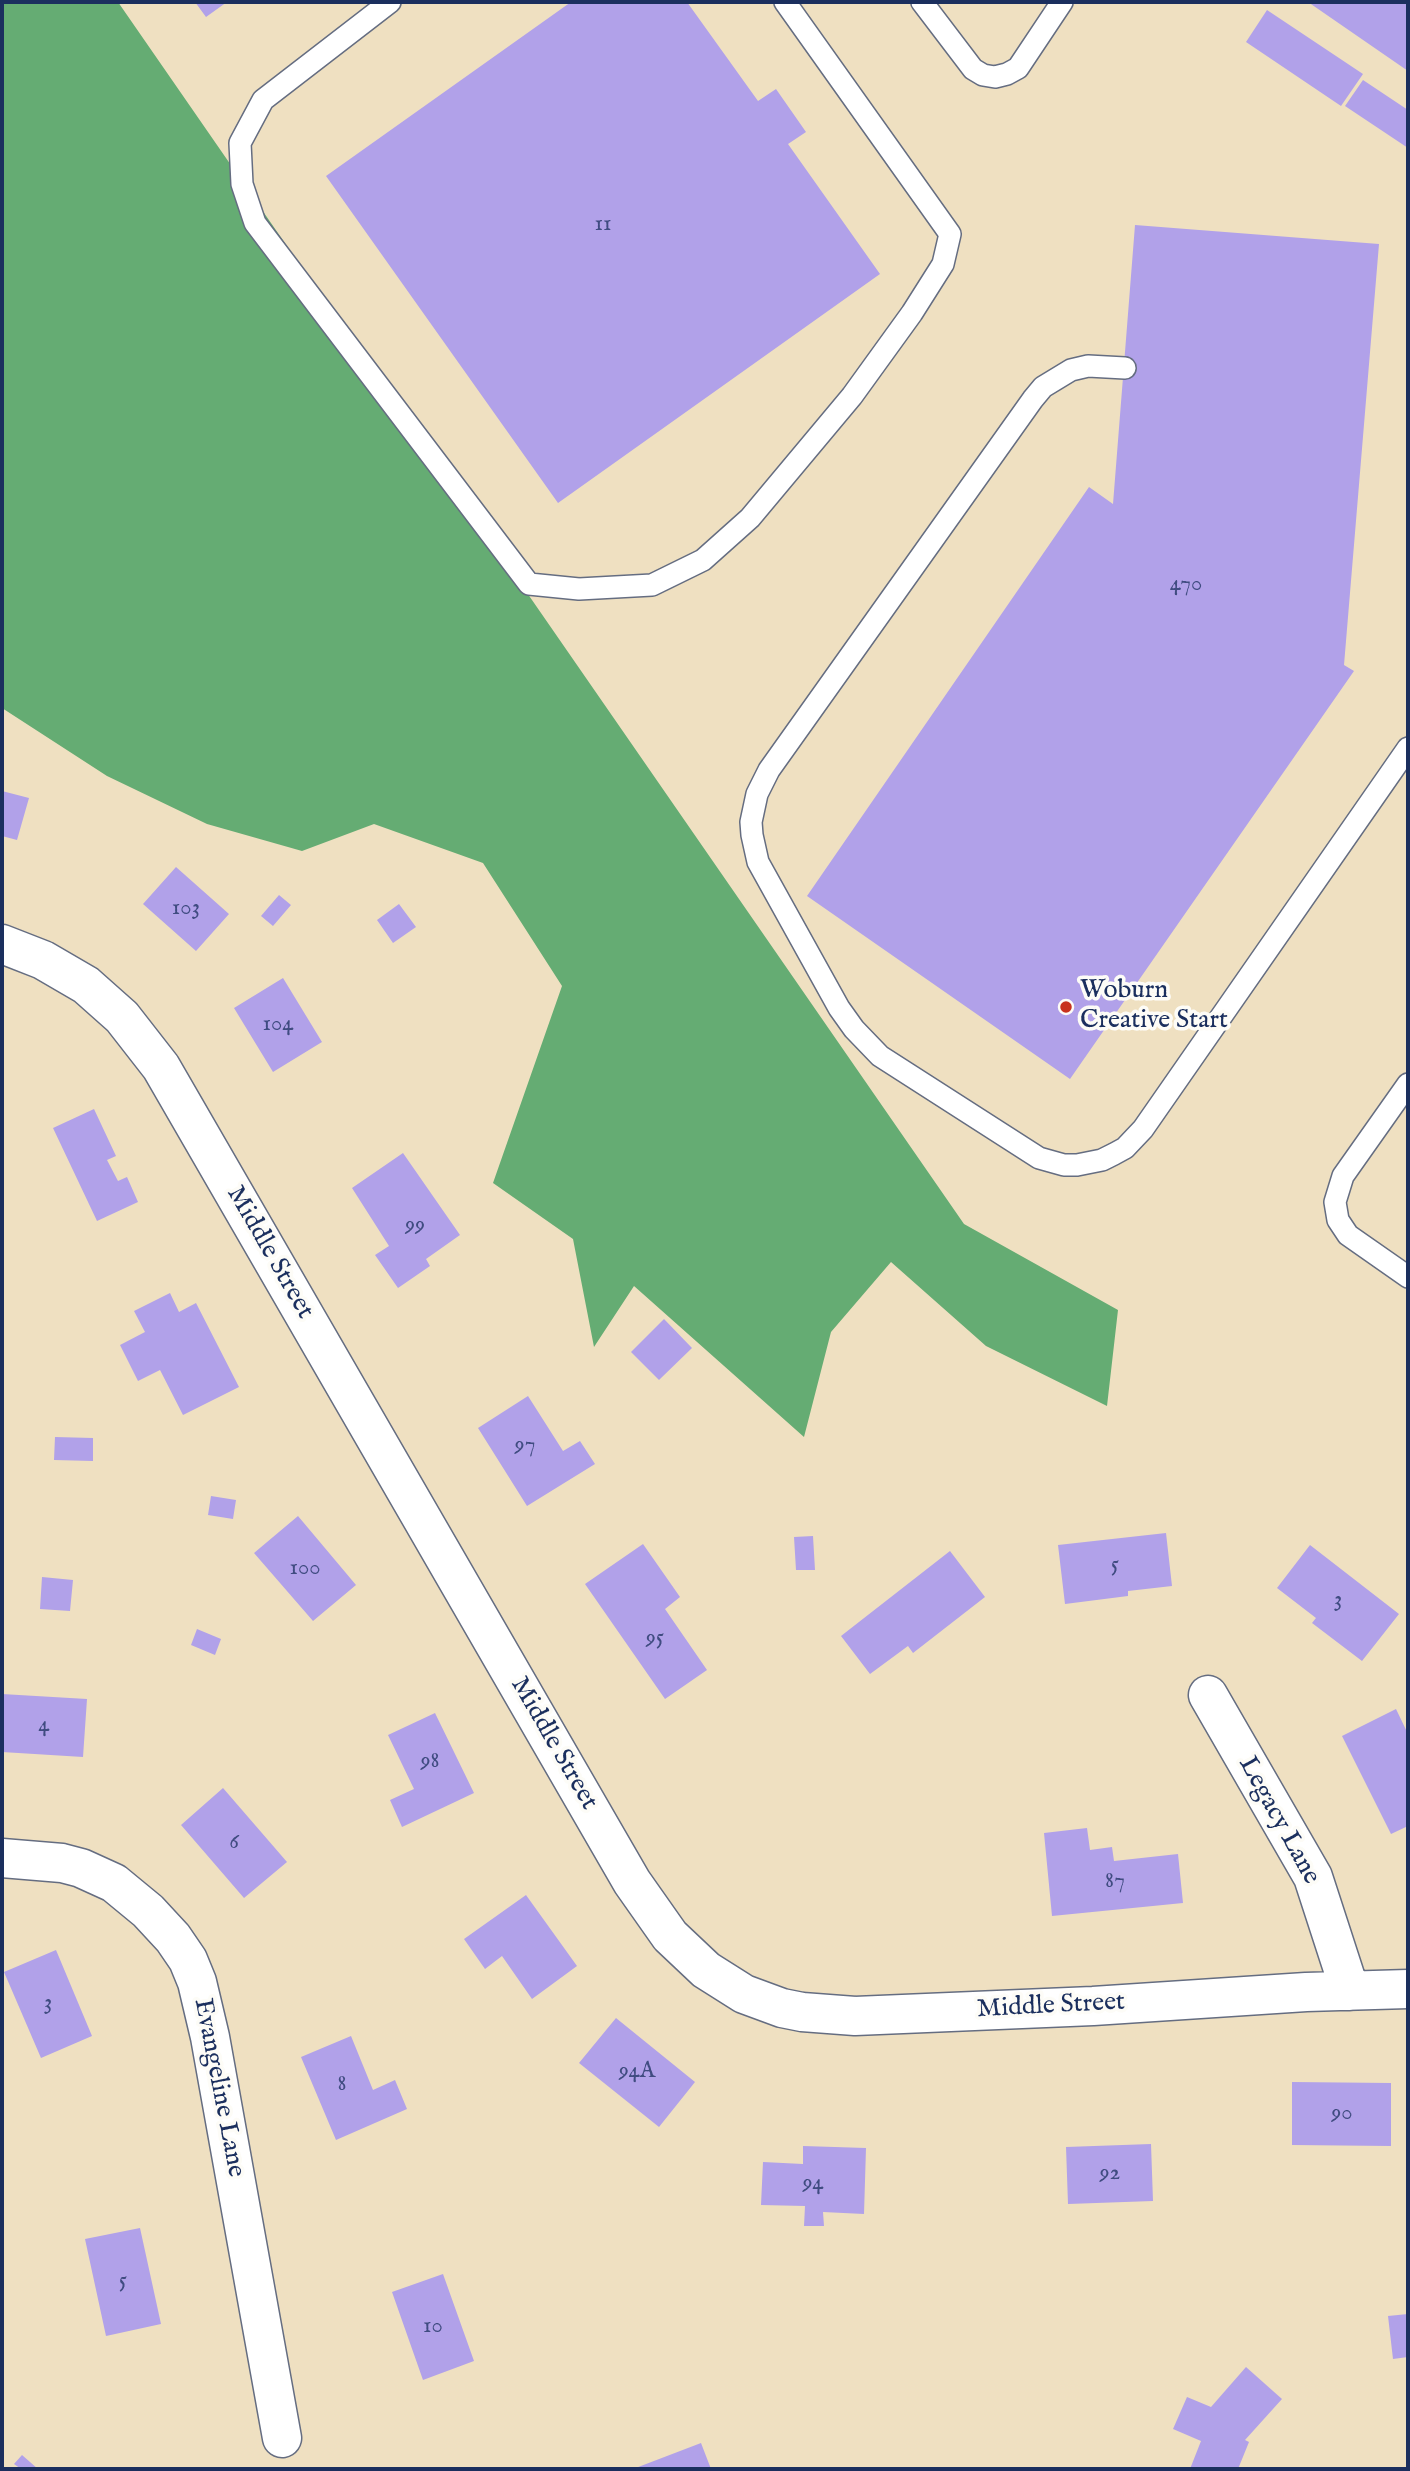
<!DOCTYPE html>
<html>
<head>
<meta charset="utf-8">
<style>
	body { margin:0 }
	#map { position:relative; width:1410px; height:2471px; overflow:hidden; background:#efe0c1; font-family:"IM FELL English",serif }
	canvas { display:block }
	.frame { position:absolute; inset:0; border:4px solid #1b2f5e; pointer-events:none }
</style>
</head>
<body>
<div id="map">
<canvas width="1410" height="2471"></canvas>
<div class="frame"></div>
</div>
<script>
const g = document.querySelector('canvas').getContext('2d');
g.lineJoin = 'round';
function paint(path, color) {
  g.fillStyle = color;
  g.fill(path, 'evenodd');
}
function poly(rows) {
  const path = new Path2D();
  for (const r of rows) {
    path.moveTo(r[0], r[1]);
    for (let i = 2; i < r.length; i += 2) path.lineTo(r[i], r[i + 1]);
  }
  return path;
}
function stroke(path, color, width, dash) {
  g.strokeStyle = color;
  g.lineWidth = width;
  g.lineCap = dash ? 'butt' : 'round';
  g.setLineDash(dash || []);
  g.stroke(path);
}
function label(font, color, halo, rows, align = 'center') {
  g.font = font + ' "IM FELL English",serif';
  g.lineWidth = 7;
  g.setLineDash([]);
  g.textBaseline = 'middle';
  g.strokeStyle = halo;
  g.fillStyle = color;
  for (const [text, x, y, turn = 0] of rows) {
    g.save();
    g.translate(x, y);
    g.rotate((+turn || 0) * Math.PI / 180);
    g.textAlign = isNaN(turn) ? turn : align;
    if (halo) g.strokeText(text, 0, 0);
    g.fillText(text, 0, 0);
    g.restore();
  }
}
const forest = poly([
	[2,2,118,2,964,1224,1118,1310,1107,1406,986,1346,891,1262,831,1332,804,1437,634,1286,594,1347,573,1239,493,1183,562,986,483,863,374,824,302,851,207,824,107,776,2,708]
]);
const building = poly([
	[195,2,227,2,206,17],
	[571,2,687,2,758,101,776,89,806,132,788,144,880,274,558,503,326,176],
	[1308,2,1408,2,1408,71],
	[1267,10,1363,74,1341,106,1246,42],
	[1363,80,1408,110,1408,148,1345,106],
	[1135,225,1379,244,1344,665,1354,671,1070,1079,807,896,1089,487,1113,504],
	[2,791,29,798,17,840,2,836],
	[176,867,229,914,196,951,143,904],
	[279,895,291,905,273,926,261,916],
	[399,904,416,927,393,943,377,920],
	[283,978,322,1042,273,1072,234,1008],
	[94,1109,116,1156,107,1160,118,1181,127,1177,138,1202,97,1221,53,1128],
	[403,1153,460,1235,426,1259,430,1266,398,1288,375,1255,389,1246,352,1188],
	[170,1293,179,1312,196,1303,239,1387,183,1415,160,1370,138,1381,120,1345,145,1332,134,1311],
	[664,1319,692,1348,659,1380,631,1352],
	[528,1396,563,1451,580,1441,595,1464,527,1506,478,1428],
	[55,1437,93,1438,93,1461,54,1460],
	[211,1496,236,1500,233,1519,208,1515],
	[298,1516,356,1585,313,1621,254,1553],
	[1166,1533,1172,1586,1128,1591,1128,1596,1065,1604,1058,1545],
	[813,1536,815,1570,796,1570,794,1537],
	[643,1544,680,1597,665,1609,707,1670,665,1699,585,1584],
	[1310,1545,1399,1614,1362,1661,1312,1623,1316,1618,1277,1588],
	[950,1551,985,1597,913,1653,908,1646,870,1674,841,1636],
	[42,1577,73,1580,70,1611,40,1609],
	[197,1629,221,1639,215,1655,191,1645],
	[2,1694,87,1699,83,1757,2,1752],
	[1396,1709,1408,1734,1408,1826,1391,1834,1342,1736],
	[435,1713,474,1793,402,1827,390,1800,414,1789,388,1735],
	[223,1788,287,1862,244,1898,181,1825],
	[1087,1828,1090,1850,1112,1847,1114,1861,1178,1854,1183,1903,1052,1916,1044,1833],
	[526,1895,577,1966,532,1999,502,1956,485,1969,464,1939],
	[56,1950,92,2036,41,2058,4,1972],
	[616,2018,695,2082,659,2127,579,2063],
	[351,2036,373,2090,395,2080,407,2109,336,2140,301,2057],
	[1292,2082,1391,2083,1391,2146,1292,2145],
	[1151,2144,1153,2201,1068,2204,1066,2147],
	[803,2146,866,2148,864,2214,823,2212,824,2226,804,2226,805,2206,761,2205,763,2162,803,2164],
	[140,2228,161,2324,106,2336,85,2239],
	[443,2274,474,2361,423,2380,392,2292],
	[1408,2314,1408,2357,1393,2359,1388,2316],
	[1246,2367,1282,2399,1245,2440,1249,2442,1238,2469,1190,2469,1201,2441,1173,2429,1187,2397,1211,2407],
	[701,2443,711,2469,633,2469],
	[22,2455,38,2469,21,2469,14,2464]
]);
const lane = poly([
	[390,2,263,100,240,143,242,184,255,223,529,584,579,589,652,585,703,560,750,518,852,396,912,313,943,264,950,234,785,2],
	[922,2,973,69,983,75,995,77,1007,74,1018,68,1062,2],
	[1125,368,1088,366,1071,370,1043,387,1033,399,769,770,757,794,751,822,752,835,758,862,839,1008,854,1029,880,1056,1039,1158,1064,1165,1077,1165,1102,1160,1114,1154,1125,1148,1143,1129,1408,748],
	[1408,1084,1343,1176,1335,1202,1338,1220,1348,1235,1408,1277]
]);
const street = poly([
	[2,944,43,960,86,985,122,1017,161,1067,632,1882,670,1936,706,1970,744,1994,782,2008,802,2012,855,2016,1093,2006,1306,1992,1408,1989],
	[1208,1695,1313,1877,1350,1991],
	[2,1858,62,1863,81,1868,114,1883,148,1911,173,1938,188,1960,197,1982,210,2037,282,2438]
]);
const markers = [
	[1066,1007,7,"#c8321e"]
];
const numberNames = [
	["11",603,225],
	["470",1186,585],
	["103",186,909],
	["104",278,1025],
	["99",415,1226],
	["97",525,1446],
	["5",1115,1566],
	["100",305,1569],
	["3",1338,1601],
	["95",655,1639],
	["4",44,1726],
	["98",430,1762],
	["6",234,1843],
	["87",1115,1882],
	["3",48,2004],
	["94A",637,2072],
	["8",342,2085],
	["90",1342,2114],
	["92",1110,2174],
	["94",813,2184],
	["5",123,2282],
	["10",433,2327]
];
const poiNames = [
	["Woburn",1080,992],
	["Creative Start",1080,1022]
];
const streetNames = [
	["Middle Street",269,1253,60],
	["Middle Street",553,1744,60],
	["Legacy Lane",1278,1821,61],
	["Middle Street",1051,2007,-3],
	["Evangeline Lane",218,2088,79]
];
paint(forest, '#65ac73');
paint(building, '#b1a1e9');
stroke(lane, '#656d81', 24);
stroke(street, '#656d81', 41);
stroke(lane, '#fff', 21);
stroke(street, '#fff', 38);
for (const [x, y, r, color] of markers) {
  const dot = new Path2D();
  dot.arc(x, y, r, 0, 2 * Math.PI);
  g.fillStyle = color;
  g.fill(dot);
  stroke(dot, '#fdfcf7', 2.5);
}
label('23px', '#404c81', null, numberNames);
label('26px', '#1b2f5e', '#fdfcf7', poiNames, 'left');
label('26px', '#1b2f5e', '#fdfcf7', streetNames);
</script>
</body>
</html>
